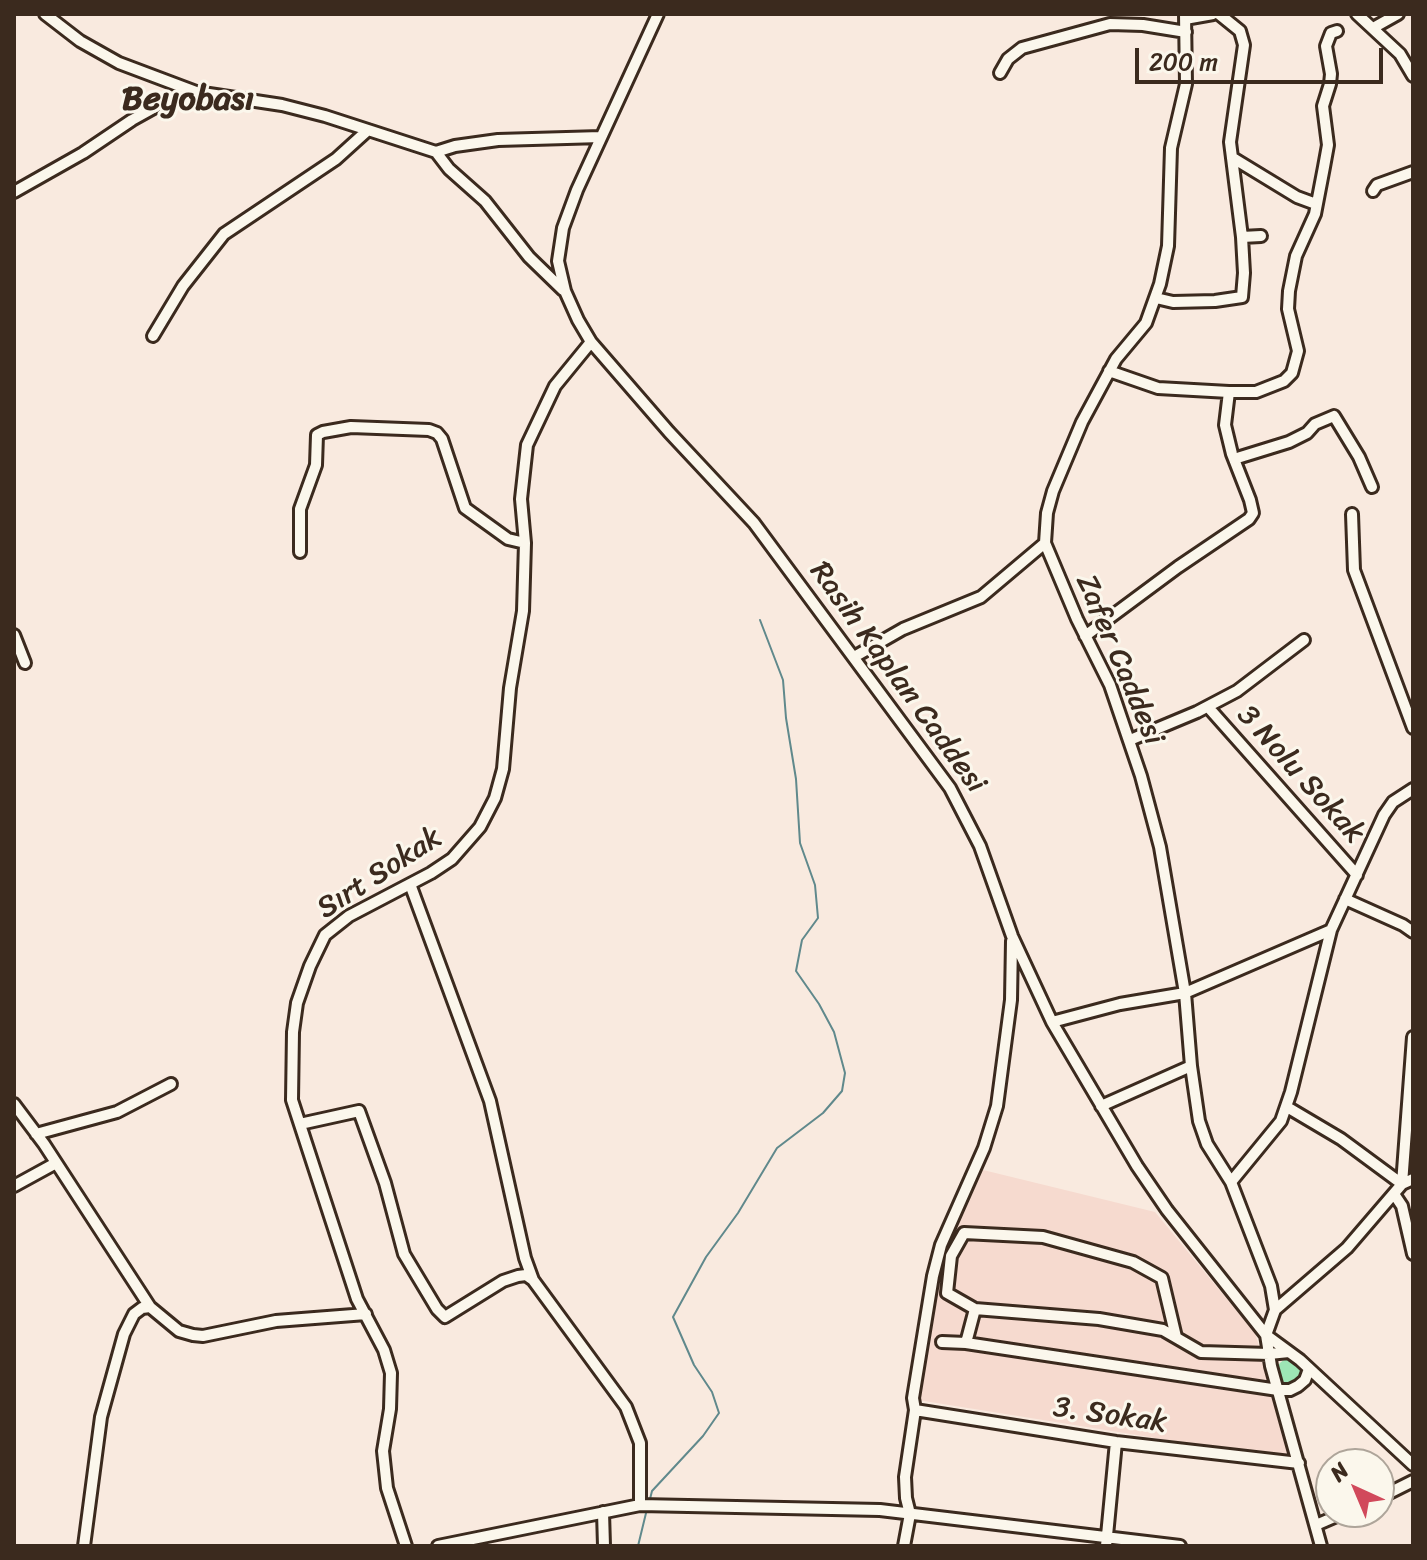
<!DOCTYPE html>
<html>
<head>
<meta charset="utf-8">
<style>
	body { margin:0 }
	#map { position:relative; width:1427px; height:1560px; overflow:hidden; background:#f9eadf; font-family:Sriracha,sans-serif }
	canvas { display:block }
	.frame { position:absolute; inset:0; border:16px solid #3b2a1e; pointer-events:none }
	.north { position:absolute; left:1315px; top:1448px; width:80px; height:80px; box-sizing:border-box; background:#fbf7ec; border:2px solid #aea59a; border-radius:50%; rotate:316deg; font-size:22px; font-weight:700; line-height:32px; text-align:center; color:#3b2a1e }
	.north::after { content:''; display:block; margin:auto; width:28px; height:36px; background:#d1495b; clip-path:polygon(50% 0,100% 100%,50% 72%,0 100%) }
	.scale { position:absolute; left:1135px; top:48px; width:248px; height:36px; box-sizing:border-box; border:4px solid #3b2a1e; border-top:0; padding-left:10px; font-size:24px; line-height:28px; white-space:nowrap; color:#3b2a1e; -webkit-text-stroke:6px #fbf7ec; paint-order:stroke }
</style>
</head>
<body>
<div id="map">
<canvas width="1427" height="1560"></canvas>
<div class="frame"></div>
<div class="north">N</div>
<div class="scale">200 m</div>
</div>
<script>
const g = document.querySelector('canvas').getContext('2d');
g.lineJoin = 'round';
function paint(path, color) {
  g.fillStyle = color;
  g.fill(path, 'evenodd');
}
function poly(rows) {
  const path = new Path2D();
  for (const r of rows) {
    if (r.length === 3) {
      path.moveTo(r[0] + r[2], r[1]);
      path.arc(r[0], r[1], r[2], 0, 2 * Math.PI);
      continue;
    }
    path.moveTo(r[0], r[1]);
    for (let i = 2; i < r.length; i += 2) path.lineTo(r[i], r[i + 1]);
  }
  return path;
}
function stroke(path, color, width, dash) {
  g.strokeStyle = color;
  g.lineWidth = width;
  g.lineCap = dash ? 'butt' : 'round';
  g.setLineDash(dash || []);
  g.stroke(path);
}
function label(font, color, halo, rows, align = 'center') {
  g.font = font + ' Sriracha,sans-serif';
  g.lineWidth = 6;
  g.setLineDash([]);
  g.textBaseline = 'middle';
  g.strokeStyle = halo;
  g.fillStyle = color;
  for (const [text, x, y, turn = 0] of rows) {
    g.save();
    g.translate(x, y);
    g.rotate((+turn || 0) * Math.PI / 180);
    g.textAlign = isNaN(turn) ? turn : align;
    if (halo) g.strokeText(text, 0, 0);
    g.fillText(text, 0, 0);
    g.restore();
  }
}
const built = poly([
	[979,1169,1155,1212,1255,1333,1293,1460,918,1400,946,1245]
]);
const green = poly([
	[1289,1371,12]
]);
const stream = poly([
	[650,1499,652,1491,703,1436,719,1413,712,1392,694,1365,673,1317,706,1257,738,1213,777,1148,823,1113,842,1091,845,1073,834,1032,819,1004,796,971,802,940,818,918,815,885,800,843,796,779,786,718,783,680,760,620],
	[638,1546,647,1509]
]);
const minor = poly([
	[45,14,80,41,119,63,196,92,282,105,325,116,436,152,449,169,485,201,529,257,563,290],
	[658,14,577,190,563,228,558,261,565,291,578,320,591,342,669,432,754,523,950,788,980,846,1012,936,1052,1022,1137,1166,1167,1210,1266,1335,1300,1360,1413,1465],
	[1185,14,1186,84,1171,148,1168,246,1160,284,1146,323,1116,359,1082,422,1053,491,1047,513,1045,543,1077,619,1110,685,1141,776,1160,847,1185,993,1191,1066,1199,1121,1207,1144,1231,1182,1271,1286,1275,1310,1266,1335,1271,1366,1321,1546],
	[1219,14,1240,31,1244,45,1230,142,1242,237,1261,236],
	[1357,14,1400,54,1413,76],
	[1185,19,1213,14],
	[1373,28,1398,14],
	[1000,73,1008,59,1022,48,1110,24,1143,25,1186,32],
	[436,152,455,146,498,140,601,137],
	[1233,158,1297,197,1316,204],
	[1373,191,1377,185,1413,172],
	[14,192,83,153,132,120,159,105,196,92],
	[1156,298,1173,302,1215,301,1242,297,1244,273,1242,237],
	[153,336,183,286,224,234,336,159,368,130],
	[1109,371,1158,388,1229,392,1256,392,1284,381,1292,373,1298,351,1288,309,1289,291,1296,256,1315,214,1324,167,1328,145,1323,106,1330,84,1331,74,1326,46,1331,33,1337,31],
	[1234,459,1289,442,1307,433,1315,424,1334,416,1359,457,1372,487],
	[1352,514,1354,570,1413,728],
	[300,552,300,509,316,465,317,435,323,432,351,427,429,430,437,433,442,439,465,508,508,539,525,543],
	[14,635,25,663],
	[1085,636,1178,567,1249,519,1253,513,1250,500,1232,454,1225,425,1229,392],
	[854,657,903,629,981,597,1045,543],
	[1208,707,1357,875],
	[1130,740,1197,712,1237,691,1304,640],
	[410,884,490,1101,525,1258,533,1280],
	[1345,899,1403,925,1413,932],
	[1052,1022,1120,1004,1185,993,1331,930],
	[14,1104,44,1144,150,1307,179,1331,193,1335,203,1336,276,1321,366,1314],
	[1101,1106,1191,1066],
	[1287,1107,1341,1139,1402,1184],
	[300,1124,359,1111,385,1183,404,1254,437,1309,445,1317,503,1281,518,1276,526,1275,533,1280,626,1407,640,1443,640,1505],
	[36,1134,117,1112,171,1084],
	[1231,1182,1281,1121,1291,1092,1331,930,1384,815,1393,802,1413,789],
	[1402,1184,1413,1037],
	[14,1186,56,1163],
	[1394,1194,1402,1206,1413,1254],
	[975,1309,947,1293,951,1256,964,1233,1043,1237,1133,1262,1162,1278,1176,1337],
	[1275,1310,1347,1248,1402,1184,1413,1179],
	[942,1342,966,1343],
	[1289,1352,1269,1354,1201,1352,1163,1330,1099,1319,975,1309,966,1343,1278,1390,1290,1390,1298,1386,1305,1380,1309,1369],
	[915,1410,1116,1442,1299,1463],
	[1379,1498,1413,1481],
	[603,1512,604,1546],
	[1316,1525,1346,1512],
	[84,1546,101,1417,124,1334,134,1314,142,1308,150,1307],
	[406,1546,387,1488,383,1451,390,1409,391,1373,384,1350,357,1299,292,1100,293,1032,297,1003,310,966,325,935,349,916,431,873,452,859,480,827,495,798,503,769,510,688,523,611,525,543,521,499,527,445,555,386,591,342],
	[438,1546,640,1505,880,1510,1180,1546],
	[904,1546,910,1514,906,1498,905,1477,915,1410,913,1398,933,1276,941,1245,984,1148,997,1106,1011,1000,1012,941],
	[1106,1546,1116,1442]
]);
const streetNames = [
	["Zafer Caddesi",1119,660,67],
	["Rasih Kaplan Caddesi",897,678,54],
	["3 Nolu Sokak",1300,775,48],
	["Sırt Sokak",380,874,-33],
	["3. Sokak",1110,1416,8]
];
const quarterNames = [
	["Beyobası",188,100]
];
paint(built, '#f6dacf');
paint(green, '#9de6b5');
stroke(stream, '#60898c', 2);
stroke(minor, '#3b2a1e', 16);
stroke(minor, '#fbf7ec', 10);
label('30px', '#3b2a1e', '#fbf7ec', streetNames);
label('bold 34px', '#3b2a1e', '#fbf7ec', quarterNames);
</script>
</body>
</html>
